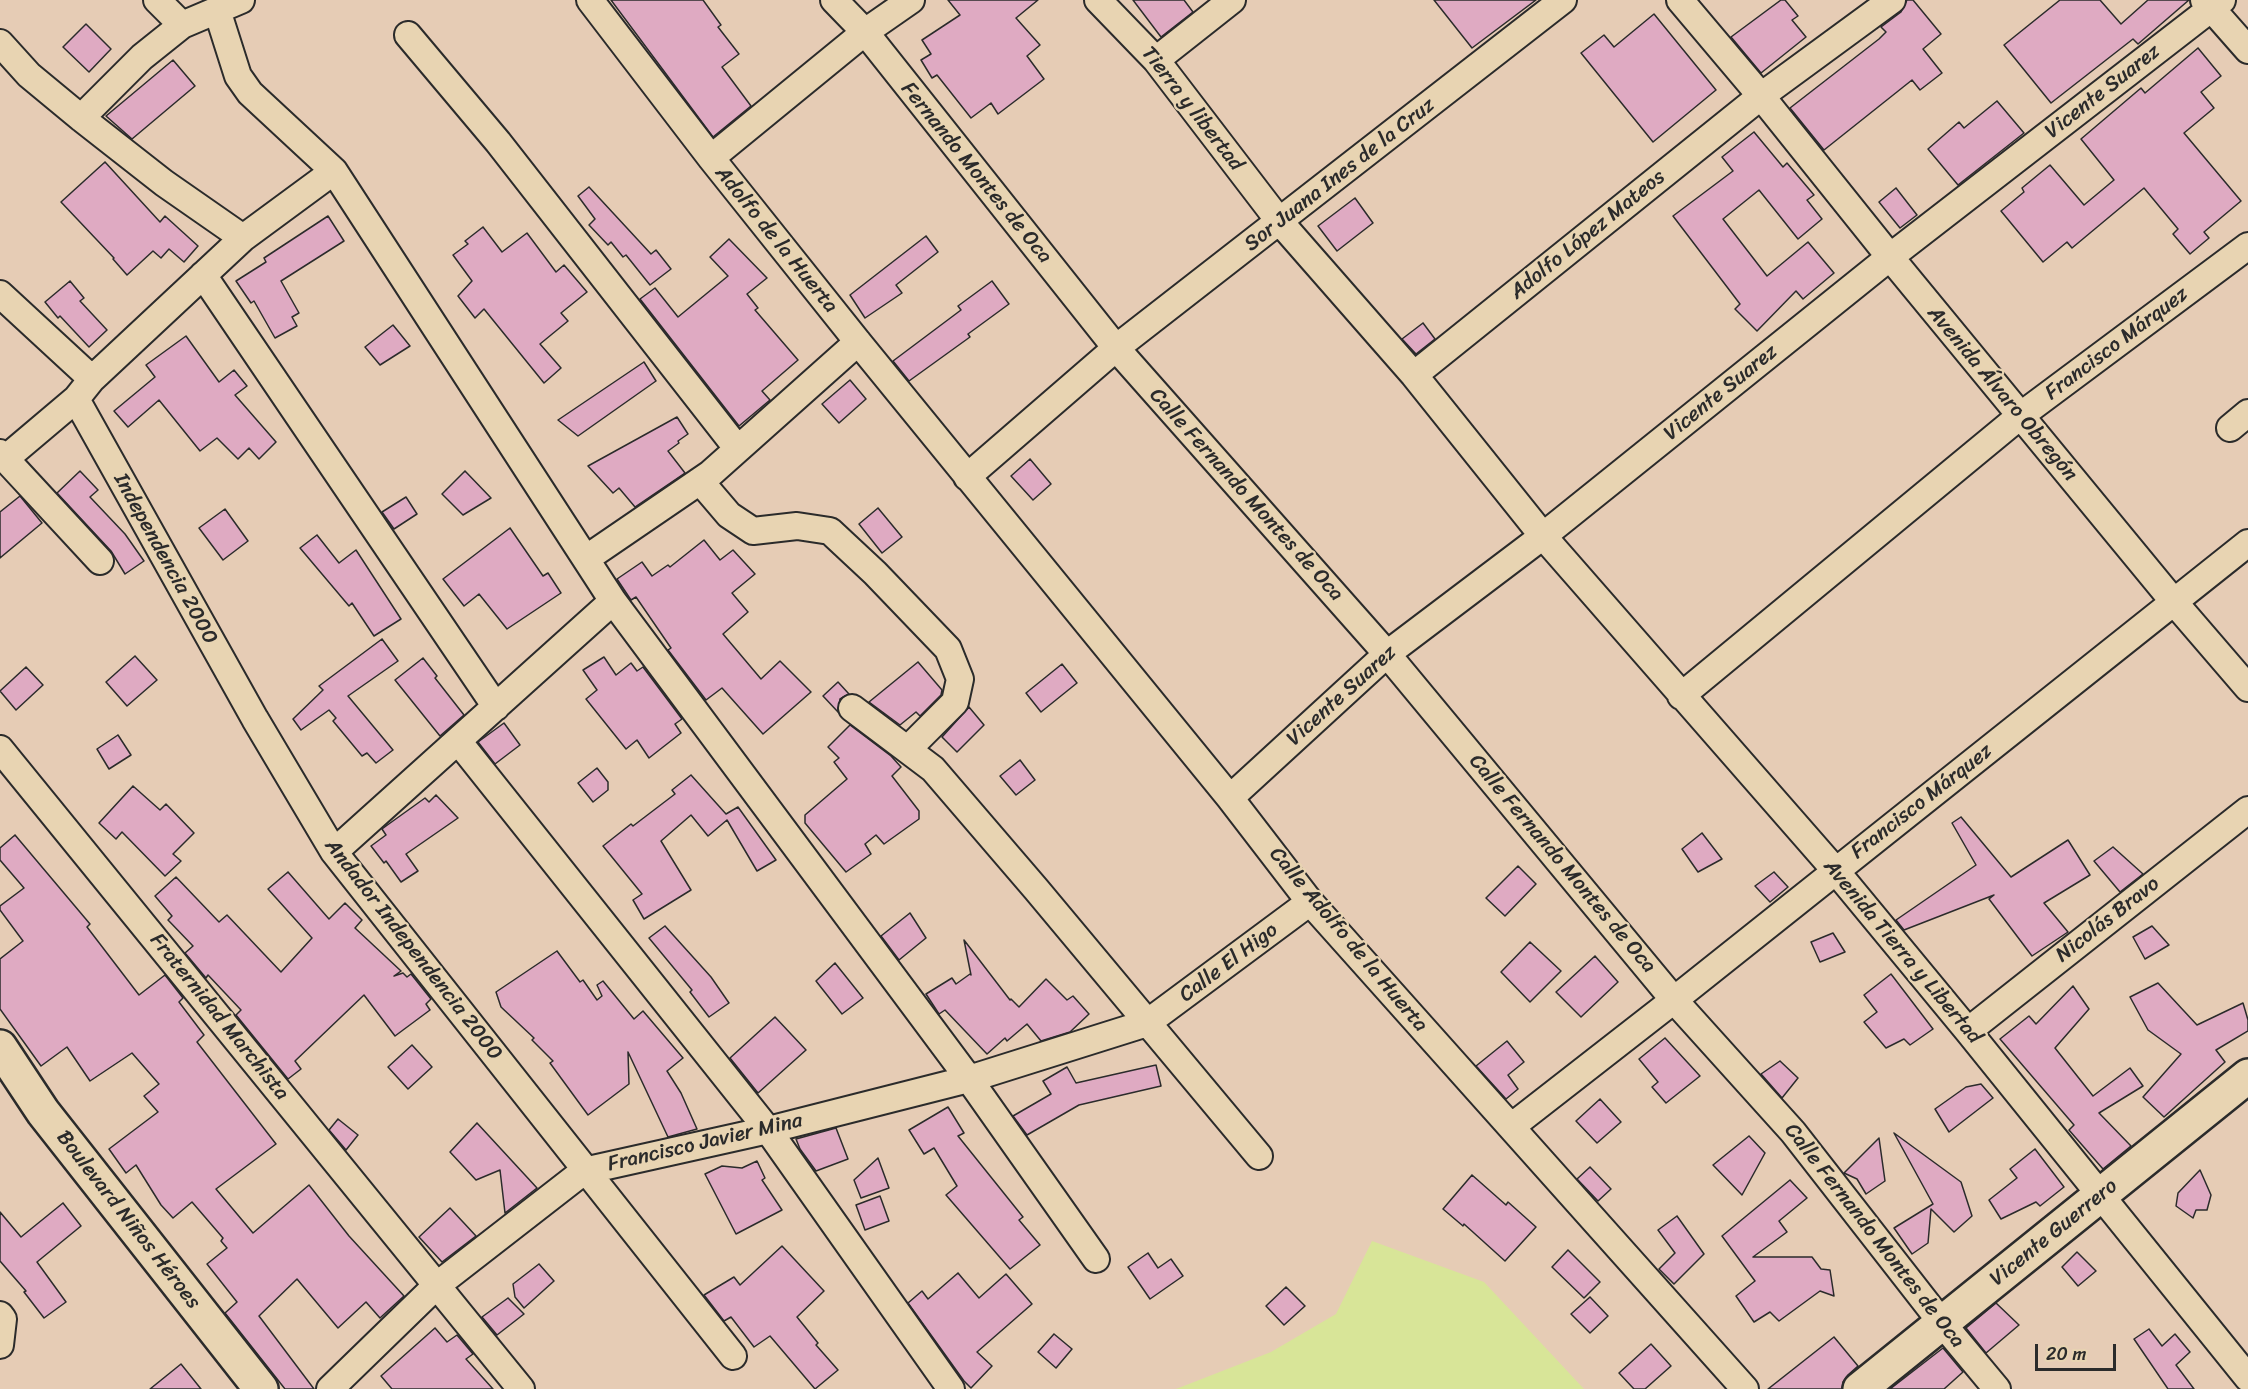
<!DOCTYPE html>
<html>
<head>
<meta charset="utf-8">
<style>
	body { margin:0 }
	#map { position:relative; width:2248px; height:1389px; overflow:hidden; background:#e6ccb5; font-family:Sriracha,sans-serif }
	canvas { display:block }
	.scale { position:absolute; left:2035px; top:1344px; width:81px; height:27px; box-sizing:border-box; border:3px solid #2b2b2b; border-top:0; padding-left:8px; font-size:18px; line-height:21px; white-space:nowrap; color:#2b2b2b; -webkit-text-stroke:4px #e8d4b2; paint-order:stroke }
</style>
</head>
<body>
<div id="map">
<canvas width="2248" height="1389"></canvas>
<div class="scale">20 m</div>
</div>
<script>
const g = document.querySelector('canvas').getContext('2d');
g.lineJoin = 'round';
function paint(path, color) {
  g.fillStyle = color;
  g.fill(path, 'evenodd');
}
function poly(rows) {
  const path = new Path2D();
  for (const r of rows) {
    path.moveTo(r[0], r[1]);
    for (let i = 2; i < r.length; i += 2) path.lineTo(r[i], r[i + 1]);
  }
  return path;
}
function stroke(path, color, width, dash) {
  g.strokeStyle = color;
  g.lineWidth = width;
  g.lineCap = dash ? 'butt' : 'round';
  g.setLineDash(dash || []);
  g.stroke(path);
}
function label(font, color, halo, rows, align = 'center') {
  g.font = font + ' Sriracha,sans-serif';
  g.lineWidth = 4.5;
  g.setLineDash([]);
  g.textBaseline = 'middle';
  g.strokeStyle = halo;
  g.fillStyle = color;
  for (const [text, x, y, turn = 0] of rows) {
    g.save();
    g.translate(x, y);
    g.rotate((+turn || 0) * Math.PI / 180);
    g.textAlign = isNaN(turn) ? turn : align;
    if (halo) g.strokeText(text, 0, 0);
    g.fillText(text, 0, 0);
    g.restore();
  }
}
const green = poly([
	[1372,1241,1484,1282,1584,1389,1176,1389,1271,1352,1336,1314]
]);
const building = poly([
	[611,0,703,0,721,25,718,27,739,54,722,67,751,106,713,137,611,0],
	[948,0,1038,0,1016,18,1040,45,1027,56,1044,79,998,114,991,103,971,118,937,75,932,78,921,60,931,54,922,40,960,15,948,0],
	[1133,0,1184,0,1193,12,1161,37,1133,0],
	[1434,0,1536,0,1472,48,1434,0],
	[1781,0,1785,0,1798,16,1792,20,1806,37,1761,73,1731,37,1781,0],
	[1907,0,1913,0,1941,34,1923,49,1942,73,1920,90,1912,80,1824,150,1790,108,1879,39,1886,32,1881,27,1901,12,1907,0],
	[2060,0,2100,0,2121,24,2148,0,2189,0,2138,44,2133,39,2051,103,2004,45,2060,0],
	[1654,14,1716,90,1653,142,1581,53,1604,35,1614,47,1654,14],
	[86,24,111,49,89,72,63,47,86,24],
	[2198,48,2221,76,2201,92,2214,108,2184,133,2241,201,2204,232,2209,238,2190,254,2173,234,2178,229,2144,188,2072,248,2067,242,2043,262,2001,211,2024,192,2022,188,2050,165,2084,205,2114,180,2081,139,2141,88,2145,93,2198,48],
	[173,60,195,86,132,139,106,116,173,60],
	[1997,101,2024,133,1958,185,1928,149,1959,122,1964,128,1997,101],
	[1754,132,1783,167,1787,163,1814,195,1807,200,1822,219,1798,239,1759,190,1723,219,1767,276,1808,242,1834,273,1803,299,1796,291,1757,331,1735,309,1740,304,1673,216,1733,171,1722,157,1754,132],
	[105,162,160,222,165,216,198,246,184,262,169,249,161,258,153,251,127,275,113,259,114,258,61,202,105,162],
	[589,187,651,254,656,250,671,269,650,285,626,255,623,257,611,242,608,245,589,225,595,219,578,196,589,187],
	[1896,188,1917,215,1900,228,1879,202,1896,188],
	[1355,198,1373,223,1337,251,1318,226,1355,198],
	[328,216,344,241,281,281,299,313,292,317,297,326,275,338,254,301,251,303,236,281,266,262,264,258,328,216],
	[483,227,502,252,527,233,556,272,564,265,587,292,561,313,568,321,540,344,561,368,544,383,484,309,475,318,458,296,472,281,453,255,468,244,465,241,483,227],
	[926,236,938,252,896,285,902,293,865,318,850,295,926,236],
	[729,239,767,278,747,294,758,308,755,310,798,360,762,391,770,400,739,426,640,299,655,288,678,317,728,276,710,257,729,239],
	[70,281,84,298,80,301,107,330,89,347,60,316,58,318,45,302,70,281],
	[992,281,1009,304,968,334,970,337,909,381,893,361,961,310,958,306,992,281],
	[1423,323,1435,339,1416,354,1402,339,1423,323],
	[393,325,410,346,380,365,365,347,393,325],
	[186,336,219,382,234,370,247,386,235,395,276,442,259,459,249,448,238,459,217,438,200,451,159,400,128,427,114,411,155,377,146,365,186,336],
	[644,362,656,381,578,436,558,420,644,362],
	[850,380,866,399,839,423,822,404,850,380],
	[677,417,688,434,678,441,679,443,668,451,685,473,635,507,619,488,613,493,588,466,677,417],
	[1030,459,1051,484,1033,500,1011,476,1030,459],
	[80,471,98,490,90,497,125,534,144,561,125,574,111,551,57,493,80,471],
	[465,471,491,498,463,515,442,494,465,471],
	[20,496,42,523,0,558,0,512,20,496],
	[406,497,417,514,394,529,382,512,406,497],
	[878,508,902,537,882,553,859,524,878,508],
	[225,509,248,541,223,560,199,528,225,509],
	[510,528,543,576,548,573,561,593,507,629,479,594,464,606,443,579,510,528],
	[317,535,339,563,356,550,401,619,374,636,352,603,349,606,300,548,317,535],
	[704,540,720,560,733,550,755,574,732,593,748,612,723,634,761,679,780,661,811,692,763,734,722,688,706,700,668,650,671,648,636,597,631,600,617,579,642,562,652,576,668,565,670,567,704,540],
	[382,639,398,661,348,696,393,750,376,763,367,753,362,756,333,721,336,718,329,710,301,730,293,719,323,690,319,686,382,639],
	[135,656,157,680,127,706,106,682,135,656],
	[604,657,616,675,631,663,637,671,643,667,682,719,675,724,681,733,649,758,637,740,626,749,586,699,597,690,583,670,604,657],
	[423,658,437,676,435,678,464,715,440,736,395,680,423,658],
	[918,662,942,690,941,695,920,716,916,712,900,725,869,702,918,662],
	[1062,664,1077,683,1041,712,1026,693,1062,664],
	[26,667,43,685,16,710,0,691,26,667],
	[838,682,849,694,840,699,838,712,823,696,838,682],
	[969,707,984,725,957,752,942,737,969,707],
	[504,723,520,745,495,764,478,742,504,723],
	[850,725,891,756,901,767,892,776,919,811,919,819,884,844,876,835,865,844,871,854,846,872,805,823,805,815,847,779,834,762,839,758,828,747,850,725],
	[118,735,131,755,109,769,97,749,118,735],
	[1020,760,1035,780,1016,795,1000,776,1020,760],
	[597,768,608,782,608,790,593,802,578,783,597,768],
	[691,775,726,814,738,807,776,860,757,871,727,820,708,836,691,815,661,841,691,890,644,919,633,900,642,894,603,846,631,824,633,826,675,794,672,790,691,775],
	[133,786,160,810,166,804,194,833,173,854,181,861,165,876,122,832,116,839,99,823,133,786],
	[436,795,458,818,406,854,418,871,401,882,386,861,384,863,371,846,386,835,382,829,386,826,425,798,429,802,436,795],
	[1961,817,2011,877,2068,840,2090,875,2044,903,2068,932,2032,956,1989,899,1994,895,1904,930,1896,920,1976,865,1952,823,1961,817],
	[1702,833,1722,859,1698,872,1682,849,1702,833],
	[15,835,90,924,87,927,139,995,165,975,183,998,179,1002,204,1035,197,1042,276,1144,216,1189,253,1233,309,1185,349,1236,404,1296,380,1318,366,1302,338,1328,297,1279,259,1316,314,1389,285,1389,225,1313,237,1302,207,1264,227,1248,221,1241,223,1238,192,1202,173,1218,161,1205,136,1165,126,1173,109,1149,158,1112,144,1096,159,1084,132,1053,90,1081,67,1047,41,1066,0,1009,0,959,23,941,0,910,0,906,24,888,0,860,0,848,15,835],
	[2113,847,2143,874,2120,892,2094,861,2113,847],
	[1518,866,1536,884,1505,916,1486,898,1518,866],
	[288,872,329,919,345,903,362,920,355,928,401,971,394,976,403,973,407,977,411,974,431,999,426,1004,430,1010,395,1036,364,995,295,1061,301,1069,288,1079,236,1015,241,1010,208,975,206,978,185,953,193,946,168,920,172,916,155,896,176,877,219,922,227,915,281,972,312,938,268,889,288,872],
	[1774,872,1788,887,1770,902,1755,886,1774,872],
	[910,913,926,938,899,960,881,936,910,913],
	[665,926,711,977,729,1003,709,1017,690,992,692,990,649,938,665,926],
	[2152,926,2169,945,2145,959,2133,937,2152,926],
	[1833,933,1845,952,1820,962,1811,942,1833,933],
	[964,940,1010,1000,1011,999,1019,1007,1046,979,1067,1000,1073,996,1089,1014,1070,1032,1041,1041,1027,1024,1007,1041,1005,1038,987,1054,945,1010,939,1014,926,994,952,978,956,984,970,974,971,975,964,940],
	[1530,942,1561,971,1530,1002,1501,972,1530,942],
	[557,951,580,982,583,980,597,1000,602,996,597,985,603,981,634,1019,643,1011,683,1058,667,1071,681,1093,697,1129,668,1137,628,1052,629,1084,588,1115,550,1063,553,1061,532,1040,534,1038,501,1007,496,992,557,951],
	[1595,956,1618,982,1581,1017,1556,992,1595,956],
	[835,963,863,998,842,1014,816,981,835,963],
	[1891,974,1933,1029,1910,1045,1904,1039,1886,1048,1864,1022,1877,1012,1864,995,1891,974],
	[2158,983,2197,1025,2243,1003,2248,1020,2248,1031,2216,1050,2225,1062,2164,1117,2143,1097,2181,1054,2148,1030,2130,997,2158,983],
	[2073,986,2089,1009,2055,1048,2093,1096,2130,1068,2143,1086,2099,1113,2131,1146,2103,1169,2069,1130,2074,1125,2000,1039,2029,1016,2036,1024,2073,986],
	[775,1017,806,1050,758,1093,730,1058,775,1017],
	[1665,1038,1700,1076,1666,1103,1652,1087,1658,1082,1639,1059,1665,1038],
	[1507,1041,1524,1062,1508,1075,1518,1089,1506,1099,1476,1066,1507,1041],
	[412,1045,432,1067,408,1089,388,1067,412,1045],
	[1780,1061,1798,1078,1782,1098,1761,1074,1780,1061],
	[1156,1065,1161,1086,1079,1105,1027,1135,1013,1116,1051,1094,1043,1081,1067,1067,1076,1083,1156,1065],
	[1981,1084,1993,1098,1949,1132,1935,1109,1966,1087,1981,1084],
	[1600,1099,1621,1122,1597,1143,1576,1121,1600,1099],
	[948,1107,964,1133,958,1136,1023,1217,1019,1220,1040,1245,1010,1269,946,1195,957,1186,934,1148,924,1154,909,1130,948,1107],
	[338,1119,358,1135,346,1150,329,1130,338,1119],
	[477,1123,537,1188,505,1213,500,1170,476,1180,450,1152,477,1123],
	[836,1128,848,1159,816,1171,800,1149,796,1139,836,1128],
	[1894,1133,1961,1182,1972,1216,1954,1232,1931,1209,1928,1243,1912,1254,1894,1228,1933,1204,1894,1133],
	[1749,1136,1765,1153,1742,1195,1713,1165,1749,1136],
	[1879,1138,1885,1181,1866,1194,1857,1179,1844,1173,1879,1138],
	[2035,1149,2064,1187,2040,1206,2036,1202,2001,1219,1989,1200,2017,1178,2010,1169,2035,1149],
	[878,1158,889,1188,861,1198,854,1180,878,1158],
	[757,1161,765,1178,762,1180,782,1210,736,1234,705,1174,722,1166,742,1168,757,1161],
	[1590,1167,1611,1189,1598,1201,1577,1179,1590,1167],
	[2200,1170,2211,1195,2207,1210,2196,1210,2193,1218,2176,1206,2178,1193,2200,1170],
	[1472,1175,1506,1205,1508,1202,1536,1227,1505,1261,1464,1224,1463,1226,1443,1209,1472,1175],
	[1790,1180,1807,1198,1779,1221,1787,1232,1753,1257,1812,1257,1821,1269,1830,1270,1834,1296,1820,1291,1779,1321,1770,1312,1754,1322,1736,1296,1755,1281,1722,1236,1790,1180],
	[880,1196,889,1221,865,1230,856,1205,880,1196],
	[63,1203,81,1226,37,1262,66,1302,44,1318,24,1292,26,1291,0,1261,0,1212,21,1237,63,1203],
	[450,1208,476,1236,442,1262,419,1237,450,1208],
	[1677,1216,1704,1254,1674,1284,1659,1269,1675,1253,1658,1230,1677,1216],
	[782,1246,824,1291,797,1317,818,1343,816,1345,838,1370,815,1389,770,1336,754,1347,731,1317,724,1321,704,1295,734,1277,740,1285,782,1246],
	[1568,1250,1600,1282,1584,1298,1552,1267,1568,1250],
	[2077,1252,2096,1271,2078,1286,2062,1267,2077,1252],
	[1148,1253,1158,1268,1171,1259,1183,1276,1150,1299,1128,1267,1148,1253],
	[539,1264,554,1281,524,1308,515,1297,513,1284,539,1264],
	[958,1273,979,1298,1006,1274,1032,1304,977,1352,992,1366,971,1388,964,1381,908,1303,922,1291,928,1299,958,1273],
	[1286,1287,1305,1306,1284,1325,1266,1306,1286,1287],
	[1590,1297,1608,1316,1590,1333,1571,1314,1590,1297],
	[508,1298,524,1314,497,1335,482,1317,508,1298],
	[1996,1303,2019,1325,1986,1353,1966,1328,1996,1303],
	[435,1328,447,1342,457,1335,473,1354,466,1359,493,1389,392,1389,381,1376,435,1328],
	[2149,1329,2162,1346,2175,1334,2190,1352,2176,1365,2194,1389,2168,1389,2134,1339,2149,1329],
	[1054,1334,1072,1349,1056,1368,1038,1352,1054,1334],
	[1834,1337,1858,1366,1848,1375,1843,1382,1842,1389,1768,1389,1834,1337],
	[1651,1344,1671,1366,1645,1389,1634,1389,1619,1373,1651,1344],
	[1943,1348,1963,1372,1944,1389,1890,1389,1943,1348],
	[181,1364,201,1389,150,1389,181,1364]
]);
const street = poly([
	[157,0,182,25],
	[590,0,711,158,858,342,1230,798,1310,902,1745,1389],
	[834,0,865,32,1116,348,1387,654,1674,1000,1793,1132,1942,1323,1997,1389],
	[1098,0,1156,60,1280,222,1414,375,1543,536,1835,870,1968,1031,2248,1378],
	[1680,0,1761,96,1890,257,2174,602,2248,688],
	[2204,0,2248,50],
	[217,10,238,76,250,93,334,171,613,601,969,1079,1096,1259],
	[408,35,498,142,737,448],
	[0,43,29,75,81,118,164,183,243,238],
	[1156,60,1232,0],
	[81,118,142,57,182,25,241,0],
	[711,158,865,32,911,0],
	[203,275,496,707],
	[0,294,92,379],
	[1414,375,1761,96,1892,0],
	[76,399,255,719,334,852,733,1356],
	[2230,428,2248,413],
	[0,453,100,561],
	[5,459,76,399,92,379,243,238,334,171],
	[967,477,1116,348,1563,0],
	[700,481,729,515,753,531,797,526,830,531,875,573,948,649,960,679,955,702,908,749],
	[587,558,710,474,858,342],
	[1681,696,2020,416,2248,246],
	[852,708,933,769,1036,889,1259,1156],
	[458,741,768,1130,951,1389],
	[0,749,521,1389],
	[1230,798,1387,654,1543,536,1890,257,2222,0],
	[334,852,613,601],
	[1968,1031,2248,810],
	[1511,1127,1674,1000,2248,543],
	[0,1315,3,1319,0,1345],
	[330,1389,436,1286,584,1171,768,1130,969,1079,1147,1023,1310,902]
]);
const secondary = poly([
	[0,1047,43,1112,261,1389],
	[1860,1389,2248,1076]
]);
const streetNames = [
	["Vicente Suarez",2103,92,-38],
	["Tierra y libertad",1192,109,52],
	["Fernando Montes de Oca",976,173,51],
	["Sor Juana Ines de la Cruz",1340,175,-38],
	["Adolfo López Mateos",1588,235,-39],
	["Adolfo de la Huerta",776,240,51],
	["Francisco Márquez",2117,344,-37],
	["Vicente Suarez",1721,393,-39],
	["Avenida Álvaro Obregón",2002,394,50],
	["Calle Fernando Montes de Oca",1246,495,48],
	["Independencia 2000",165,559,61],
	["Vicente Suarez",1342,696,-42],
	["Francisco Márquez",1922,802,-38],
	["Calle Fernando Montes de Oca",1562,864,50],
	["Nicolás Bravo",2108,920,-38],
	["Calle Adolfo de la Huerta",1348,940,50],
	["Andador Independencia 2000",413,950,52],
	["Avenida Tierra y Libertad",1902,952,50],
	["Calle El Higo",1229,963,-37],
	["Fraternidad Marchista",219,1017,51],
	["Francisco Javier Mina",705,1143,-13],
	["Boulevard Niños Héroes",128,1220,52],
	["Vicente Guerrero",2054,1233,-39],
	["Calle Fernando Montes de Oca",1874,1236,52]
];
paint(green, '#d8e598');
paint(building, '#dfaac2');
stroke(building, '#2b2b2b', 1.5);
stroke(street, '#2b2b2b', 30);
stroke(secondary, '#2b2b2b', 38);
stroke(street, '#e8d4b2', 26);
stroke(secondary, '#e8d4b2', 33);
label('21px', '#2b2b2b', '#e8d4b2', streetNames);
</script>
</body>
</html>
